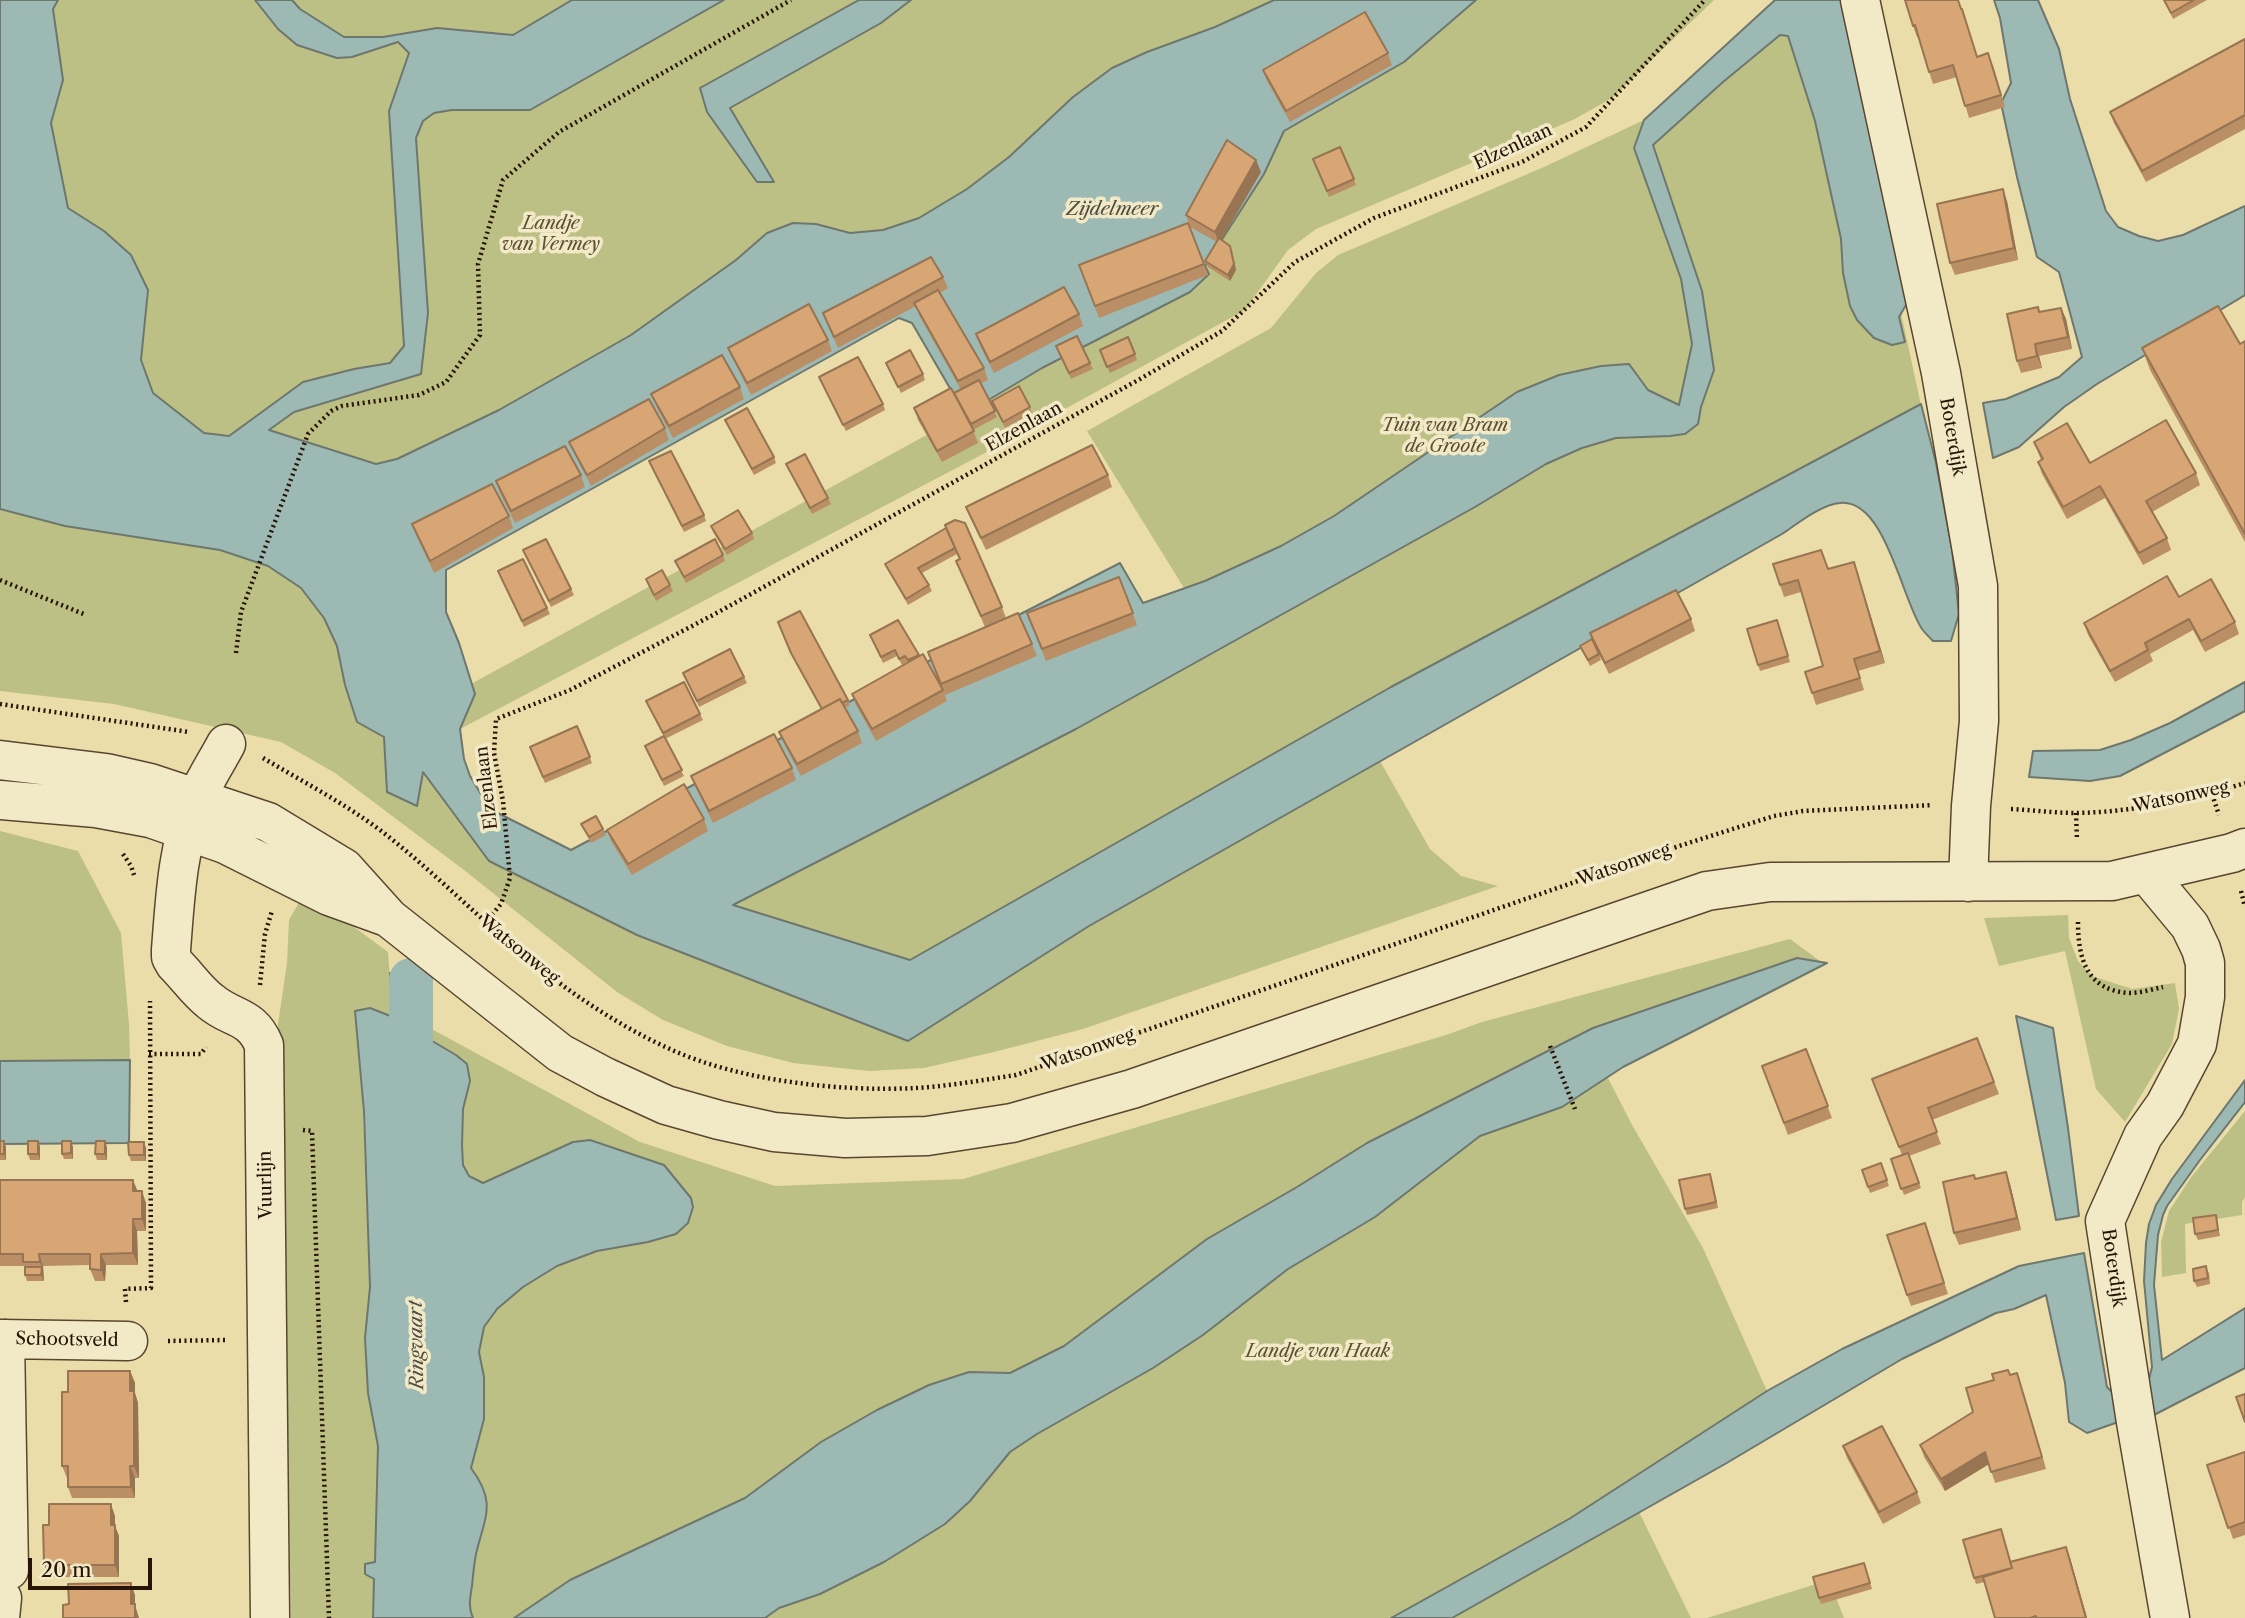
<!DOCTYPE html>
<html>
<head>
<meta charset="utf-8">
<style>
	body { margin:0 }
	#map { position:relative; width:2245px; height:1618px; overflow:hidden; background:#ebdda9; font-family:"Libre Caslon Text",serif }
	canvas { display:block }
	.scale { position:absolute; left:28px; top:1558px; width:124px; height:32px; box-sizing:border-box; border:4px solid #281406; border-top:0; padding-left:9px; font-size:21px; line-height:24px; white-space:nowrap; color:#281406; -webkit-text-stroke:5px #f2e9c7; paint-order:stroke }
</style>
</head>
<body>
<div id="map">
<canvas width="2245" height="1618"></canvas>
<div class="scale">20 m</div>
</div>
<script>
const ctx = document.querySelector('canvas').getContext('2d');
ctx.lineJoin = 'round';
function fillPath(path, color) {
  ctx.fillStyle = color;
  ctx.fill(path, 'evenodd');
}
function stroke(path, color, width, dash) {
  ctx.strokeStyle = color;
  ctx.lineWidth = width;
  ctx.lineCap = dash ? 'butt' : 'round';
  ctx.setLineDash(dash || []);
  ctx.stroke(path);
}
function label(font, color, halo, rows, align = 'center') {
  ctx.font = font + ' "Libre Caslon Text",serif';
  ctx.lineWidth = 7;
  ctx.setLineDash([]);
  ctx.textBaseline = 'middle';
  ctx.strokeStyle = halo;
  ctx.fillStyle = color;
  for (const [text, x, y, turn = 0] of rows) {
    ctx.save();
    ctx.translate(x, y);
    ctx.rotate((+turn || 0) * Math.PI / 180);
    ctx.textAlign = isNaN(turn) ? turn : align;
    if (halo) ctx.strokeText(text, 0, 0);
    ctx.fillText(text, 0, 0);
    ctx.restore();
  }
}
const green = new Path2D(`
	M58,0H255L278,29L337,58L352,57L398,42L409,53L389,111L404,346L390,363L354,369L303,382L229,437L204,433L153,393L141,360L148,290L131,255L104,231L68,208L51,123L63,80L53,9Z
	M292,0H572L513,35L437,28L383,37H344L300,9Z
	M724,0H1274L1215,27L1147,52L1112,68L1073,97L1009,157L967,189L919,218L883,230L850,233L816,224L767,233L736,260L631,335L499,410L397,459L376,464L269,430L294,412L401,381L428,313L416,138L423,121L434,113L452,110H530Z
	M1476,0H1714L1612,98L1575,119L1316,229L1288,250L1245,310L985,453L460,729L474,695L471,684L965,414L1205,266L1264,174L1284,131L1350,94L1434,37Z
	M1783,0H1833L1921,405L909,960L731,905L1221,648L1087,431L1271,328L1316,273L1338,255L1544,167L1644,120Z
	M0,509L65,526L220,550L268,565L301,588L324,618L337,646L345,685L357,721L384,737L422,771L489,861L535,885L908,1041L1089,926L1380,761L1430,849L1461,876L1498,886L1083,1029L994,1052L924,1068L869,1071L793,1063L727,1046L663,1020L617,992L464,870L335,773L281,742L114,704L0,691Z
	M0,831L78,851L121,933L129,1024L130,1060L0,1061Z
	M302,897L346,921L388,952L393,1018L370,1008L361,1064L370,1287L365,1338L368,1393L378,1446L373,1618H291L278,1024L287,963L289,920Z
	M2068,915L2069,938L2078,961L2092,976L2132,989L2175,983L2179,1009L2172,1044L2125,1122L2096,1089L2065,951L1999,966L1984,918Z
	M1790,939L1824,964L1797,958L1585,1033L1631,1123L1703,1248L1767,1391L1570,1519L1394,1618H473L469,1609L476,1557L426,1026L640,1142L775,1186L963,1179L1446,1035L1482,1022Z
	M2245,1111V1197L2242,1202V1215L2185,1224L2186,1273L2162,1277L2161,1242L2169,1211L2192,1176Z
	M1639,1512L1691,1618H1452Z
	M1829,1580L1844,1618H1707Z`);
const water = new Path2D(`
	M0,0H58L53,9L63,80L51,123L68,208L104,231L131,255L148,290L141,360L153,393L204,433L229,436L303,382L354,369L390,363L404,346L389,111L409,53L398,42L352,57L337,58L297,45L278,29L255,0H292L300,9L344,37H383L437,28L513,35L572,0H724L530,110H452L434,113L423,121L416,138L428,313L421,374L294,412L269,430L376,464L397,459L499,410L631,335L736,260L767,233L793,223L816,224L850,233L883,230L919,218L967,189L1009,157L1073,97L1112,68L1147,52L1215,27L1274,0H1476L1404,62L1284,131L1264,174L1205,266L1209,274L1190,292L1042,368L965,414L912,323L899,318L446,570V612L459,643L475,694L460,729L464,759L470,776L490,809L571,850L845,704L1120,563L1143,603L1205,581L1281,546L1334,516L1517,392L1559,375L1601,366L1629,364L1648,390L1679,405L1692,344L1681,279L1634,148L1644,120L1775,0H1844L1909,300L1899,317L1905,342L1892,345L1874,338L1857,320L1850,306L1843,273L1841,239L1815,121L1788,36L1780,35L1723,82L1653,145L1702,291L1714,370L1701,407L1698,424L1685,434L1670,436L1616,438L1582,448L1546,464L1475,507L1076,729L733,905L910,960L1391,687L1921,404L1936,463L1952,549L1959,614L1951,641H1933C1929,637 1925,633 1922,629C1902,600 1885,498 1840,503C1822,504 1797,524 1782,534L1089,926L908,1041L637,935L489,861L423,772L417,806L387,792L384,737L357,722L345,685L337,646L324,618L301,588L268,566L220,550L65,526L0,509Z
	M859,0H911L881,23L730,108L774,182H757L707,112L700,88Z
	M1994,0H2038L2059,49L2070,99L2106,211L2118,227L2139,236L2158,241L2183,235L2245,206V295L2097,384L2064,407L2019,447L1993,458L1983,403L2006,399L2059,377L2082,357L2059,272L2037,257L2017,177L2001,103L2011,83L2000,18Z
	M2245,682V711L2120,776L2090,781L2029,777L2033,751L2100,750L2131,740L2170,723Z
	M1797,958L1827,963L1623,1067L1562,1107L1480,1136L1375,1217L1288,1269L1203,1335L1153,1368L1037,1434L1010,1452L970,1501L945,1524L884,1562L820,1594L779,1608L765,1618H514L570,1580L745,1498L821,1442L877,1410L929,1385L969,1372L1010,1373L1064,1346L1207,1239L1297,1187L1367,1143L1593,1028Z
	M390,973L415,989V1031L456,1055L467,1064L470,1081L463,1109L462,1145L463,1165L469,1176L483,1183L573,1142L590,1140L664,1165L691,1198L693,1207L688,1223L676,1234L648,1242L597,1251L557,1266L523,1287L497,1309L484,1327L479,1352L484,1377V1419L471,1468C497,1503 485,1516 476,1554C474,1564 473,1576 472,1586C470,1598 468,1607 473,1618H373L374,1579L365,1574V1564L375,1562L378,1446L368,1393L365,1338L370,1287L364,1112L355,1011L370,1008L393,1017Z
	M2016,1016L2053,1028L2068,1128L2079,1216L2056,1220Z
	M130,1060L129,1143L0,1144V1061Z
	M2245,1080V1102L2200,1160L2167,1206L2163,1215L2158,1235L2154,1285L2162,1360L2245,1308V1368L2152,1416L2146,1391L2152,1367L2144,1281L2146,1243L2149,1224L2156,1205L2172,1179Z
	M2084,1253L2107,1387L2118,1398L2121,1421L2087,1433L2069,1422L2065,1383L2046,1295L2014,1309L1996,1313L1902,1359L1725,1464L1452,1618H1391L1569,1519L1767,1391L1842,1349L2019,1266Z`);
const canal = new Path2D(`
	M411,1046V980`);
const path = new Path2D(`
	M0,580L86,615
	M236,653L241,612L308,434L331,411L342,406L419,395L446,382L480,335L478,264L503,180L559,132L791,0
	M0,704L189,732
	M263,758C305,783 350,806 389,837C447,883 498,938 558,982C593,1008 632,1032 672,1050C741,1081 841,1092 916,1088C950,1086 983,1080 1016,1075L1679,846L1774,816L1803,811L1933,805
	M2212,794L2219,815
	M2011,809C2033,810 2054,813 2076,813C2133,812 2191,800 2245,783
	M2076,813L2077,840
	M123,854L131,866L135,878
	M2241,891L2245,907
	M2078,922C2078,959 2087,991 2130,993C2141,993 2153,989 2163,987
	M485,923L501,904L510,878L503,801L494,753L496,719L570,690L713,615L1140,379L1222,331L1295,262L1374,218L1522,162L1586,127L1705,0
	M260,985L265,934L272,911
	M1550,1046L1575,1109
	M149,1054H201L206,1047
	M303,1130L312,1131L329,1618
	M126,1302L125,1289L151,1288L150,1001
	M168,1341L226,1340`);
const minor = new Path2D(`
	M1860,0L1941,373L1978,586L1979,721L1971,806L1968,882
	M226,744C216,763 203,782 196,801C177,849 175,900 171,950V957L175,964C187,976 197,991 210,1001C232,1020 251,1014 264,1045L270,1618
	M0,760L106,773L150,783L268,822L344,868L389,918L560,1053L605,1077L666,1105L719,1120L774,1132L845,1138L927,1136L1012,1123L1132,1089L1707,891L1770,882L2112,881L2232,853L2245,848
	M0,800L96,808L150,818L225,844L329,896L384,916
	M2146,873L2190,926L2201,949L2205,963V997L2197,1044L2165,1105L2143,1136L2105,1221L2136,1422L2170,1618
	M0,1339L128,1341
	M5,1339L9,1570
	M0,1618L2,1598`);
const wall = new Path2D(`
	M2164,0H2207L2173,19Z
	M1962,9L1977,57L1993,65L2005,107L1969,118L1957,77L1933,84L1918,37H1917L1913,26Z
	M2245,39V129L2146,182L2114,123L2110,112Z
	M1388,53L1392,65L1290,122L1267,81L1263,70Z
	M1340,147L1356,185L1329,197L1313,159Z
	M1261,172L1221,240L1232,251L1236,270L1230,281L1208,267L1205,261L1217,242L1190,227L1186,215Z
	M2007,201L2018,260L1955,275L1950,263Z
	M1188,223L1208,275L1099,318L1079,265Z
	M943,277L948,288L940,293L984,368L988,380L980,384L997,417L973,430L978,443L942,462L918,420L914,408L954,393L961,390L919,315L916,306L838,348L823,313Z
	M2038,307L2040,312L2061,308L2066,319L2072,349L2039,356L2042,368L2021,373L2017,361Z
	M1079,314L1083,326L994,373L980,346L976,334Z
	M828,340L832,351L751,395L733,359L728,348Z
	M2245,341V542L2150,370L2142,348L2240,344Z
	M1056,346L1090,363L1093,369L1071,379Z
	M1100,350L1135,354L1137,360L1110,373Z
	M886,363L923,374L925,380L901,393Z
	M819,377L883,404L885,410L846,431Z
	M740,387L744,399L673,438L656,406L651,394Z
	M992,401L1030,407L1032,413L1005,428Z
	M725,420L774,457L776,463L754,475Z
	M665,428L669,440L591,486L574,453L569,442Z
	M2034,442L2090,463L2196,473L2200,485L2152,512L2167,538L2171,550L2143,565L2105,498L2067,519L2042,474L2038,462L2041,460Z
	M649,461L704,515L706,521L684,532Z
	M786,464L828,498L831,504L812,514Z
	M581,475L585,487L515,523L500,493L496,481Z
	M1108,475L1112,487L986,550L971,519L966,507Z
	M509,516L513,528L434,573L416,535L412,524Z
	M711,526L752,533L754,539L727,555L713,532Z
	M946,528L1002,607L1006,618L1032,644L1037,656L945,695L928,652L985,627L961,572L956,561L959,559L956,552L957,554L922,573L929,585L932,591L908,605L888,570L885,564Z
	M523,550L571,589L574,595L551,607Z
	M723,555L725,561L686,583L675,561Z
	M1773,564L1828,569L1858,574L1885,663L1858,671L1864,690L1816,705L1812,693L1823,666L1801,592L1784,597Z
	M498,571L547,608L550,614L524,627Z
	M1119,577L1137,625L1046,661L1027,613Z
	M646,579L670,585L673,591L656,601Z
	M2179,597L2235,622L2239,634L2205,652L2193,630L2150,654L2153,661L2115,682L2088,635L2084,623Z
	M1691,619L1695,631L1609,674L1600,656L1601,660L1590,666L1580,646L1592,639L1590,633Z
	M898,620L920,656L943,690L947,701L876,741L856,705L852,694L908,663L907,662L902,665L897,656L883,663L870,635Z
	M1777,620L1790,662L1760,671L1747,629Z
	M778,622L848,700L850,705L845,708L858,731L862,743L801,776L784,744L779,732L821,709L793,658Z
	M683,673L744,677L747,683L699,707Z
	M646,701L700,714L703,720L665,739L684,776L664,786L645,746L664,737Z
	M577,726L592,763L545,783L532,753Z
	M792,768L796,780L713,823L696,788L691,776Z
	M704,819L708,831L632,875L611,841L607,830Z
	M581,824L603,829L606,835L591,843Z
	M1977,1038L1999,1094L1932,1120L1941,1144L1909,1156L1921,1188L1904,1195L1891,1159L1902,1155L1872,1079Z
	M1806,1049L1832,1118L1788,1135L1762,1066Z
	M0,1141L6,1147V1160H0Z
	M38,1141L40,1147V1160H30L28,1154Z
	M73,1147V1159H64L62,1154Z
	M107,1147V1160H97L95,1154Z
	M146,1148V1161H131L129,1155Z
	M1881,1163L1889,1186L1870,1193L1862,1170Z
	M0,1180L137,1191L146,1203V1231H137L138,1265H106L105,1281H95L90,1269V1265L43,1266L44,1281H27L25,1275L24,1266H0Z
	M1712,1180L1718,1208L1687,1215L1685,1209Z
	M2010,1184L2021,1230L1959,1245L1954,1233Z
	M2216,1215L2220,1236L2198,1240L2195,1234Z
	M1929,1235L1948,1294L1911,1306L1907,1295Z
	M2209,1272L2210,1284L2197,1287L2194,1281Z
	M130,1371L135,1383V1393L138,1403L139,1478H135V1498H72L68,1487V1478H67L62,1466L68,1392Z
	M2017,1373L2046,1469L1995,1483L1989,1464L1945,1491L1924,1457L1920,1445L1973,1412L2010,1375Z
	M1843,1446L1917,1492L1921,1503L1883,1524L1847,1458Z
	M2245,1452V1535L2233,1539L2207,1465Z
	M115,1516V1526L119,1536V1577H48L44,1565L49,1525Z
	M2070,1558L2087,1618H1995L1985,1582L1976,1584L1974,1578L2011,1562Z
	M1866,1569L1872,1589L1821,1604L1819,1598Z`);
const shadedWall = new Path2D(`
	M1256,160L1261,172L1219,244L1215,232Z
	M2003,189L2007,201L2018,260L2014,248Z
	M1230,246L1236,270L1230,281L1228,275Z
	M2061,308L2066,319L2072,349L2068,337Z
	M2035,344L2039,356L2042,368L2037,356Z
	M1854,562L1858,574L1885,663L1880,651Z
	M4,1141L6,1147V1160L4,1154Z
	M38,1141L40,1147V1160L38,1154Z
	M71,1141L73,1147V1159L71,1153Z
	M105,1141L107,1147V1160L105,1154Z
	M144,1142L146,1148V1161L144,1155Z
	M2006,1172L2010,1184L2021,1230L2017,1218Z
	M133,1180L138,1192L133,1191Z
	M142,1191L146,1203V1231L142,1219Z
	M133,1219L137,1231L138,1265L133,1253Z
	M39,1254L43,1266L44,1281L41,1275L42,1267L40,1262Z
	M101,1254L106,1265L105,1281L101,1270Z
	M130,1371L135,1383V1393L138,1403L139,1478L134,1466Z
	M2017,1373L2021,1385L2046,1469L2042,1457Z
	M1985,1452L1989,1464L1945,1491L1941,1479Z
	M130,1466L135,1478V1498L131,1487Z
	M111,1504L115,1516V1526L119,1536V1577L115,1565L111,1525Z
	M2066,1547L2070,1558L2087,1618H2086Z
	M131,1583L135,1595V1605L139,1618H135L131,1604Z`);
const building = new Path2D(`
	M1905,0H1958L1961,9H1962L1977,57L1988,53L2001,95L1965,106L1953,65L1929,72L1915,25L1913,26Z
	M2164,0H2194L2171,13Z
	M1365,12L1388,53L1286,111L1263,70Z
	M2245,39V115L2142,171L2110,112Z
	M1227,140L1256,160L1215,232L1186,215Z
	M1340,147L1354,179L1327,191L1313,159Z
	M2003,189L2014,248L1950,263L1937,204Z
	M1188,223L1204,264L1095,306L1079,265Z
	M1219,238L1230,246L1234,264L1228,275L1205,261Z
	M931,257L943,277L834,337L823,313Z
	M1064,287L1079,314L990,362L976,334Z
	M938,290L984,368L958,381L914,303Z
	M809,304L828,340L747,383L728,348Z
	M2218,306L2240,344L2245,341V534L2142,348Z
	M2038,307L2039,312L2061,308L2068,337L2035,344L2037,356L2017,361L2007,314Z
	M1077,336L1090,363L1069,373L1056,346Z
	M1128,337L1135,354L1107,367L1100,350Z
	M910,350L923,374L898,387L886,363Z
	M722,355L740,387L669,426L651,394Z
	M858,357L883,404L843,425L819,377Z
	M979,380L995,411L971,424L954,393Z
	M1019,386L1030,407L1003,422L992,401Z
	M951,388L974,431L937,451L914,408Z
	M649,399L665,428L587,475L569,442Z
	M747,408L774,457L752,469L725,420Z
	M2166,420L2196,473L2146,501L2167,538L2139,553L2100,486L2063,507L2038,462L2043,459L2034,442L2067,423L2090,463Z
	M1092,445L1108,475L981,538L966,507Z
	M565,446L581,475L511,511L496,481Z
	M671,451L704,515L682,526L649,461Z
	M805,454L828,498L810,508L786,464Z
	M492,484L509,516L430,561L412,524Z
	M738,510L752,533L725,549L711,526Z
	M955,520L965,523L1002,607L981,616L956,561L960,559L945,525Z
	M946,528L955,548L918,568L929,585L906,599L885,564Z
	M546,539L571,589L549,601L523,550Z
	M715,539L723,555L684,577L675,561Z
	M1821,550L1828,569L1854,562L1880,651L1854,659L1860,678L1812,693L1805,672L1823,666L1798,580L1780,585L1773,564Z
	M523,559L547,608L522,621L498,571Z
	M662,570L670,585L654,595L646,579Z
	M2167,576L2179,597L2211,579L2235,622L2201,641L2189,619L2145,643L2148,650L2110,671L2084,623Z
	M1119,577L1133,613L1042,649L1027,613Z
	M1676,590L1691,619L1605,663L1590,633Z
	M800,611L848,700L842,703L840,699L822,709L791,653L778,622Z
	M1018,613L1032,644L941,684L928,652Z
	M898,620L919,655L908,660L905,656L899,659L895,650L881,657L870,635Z
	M1777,620L1788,656L1758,665L1747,629Z
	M1592,639L1599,654L1588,660L1580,646Z
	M730,649L744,677L697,701L683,673Z
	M923,654L943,690L872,729L852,694Z
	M684,682L700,714L663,733L646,701Z
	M840,699L858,731L797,764L779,732Z
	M577,726L590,757L543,777L530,747Z
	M774,734L792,768L709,811L691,776Z
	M664,736L682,770L662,780L645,746Z
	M684,784L704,819L628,864L607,830Z
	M596,816L603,829L589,837L581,824Z
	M1977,1038L1994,1082L1928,1108L1937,1132L1899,1147L1872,1079Z
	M1806,1049L1828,1106L1784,1123L1762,1066Z
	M0,1141H4V1154H0Z
	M28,1141H38V1154H28Z
	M62,1141H71V1153L62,1154Z
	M96,1141H105V1154H95Z
	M128,1142H144V1155H129Z
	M1908,1153L1919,1183L1901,1189L1891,1159Z
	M1881,1163L1887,1180L1868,1187L1862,1170Z
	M2006,1172L2017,1218L1954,1233L1943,1182L1974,1175L1975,1179Z
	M1710,1174L1716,1202L1685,1209L1679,1180Z
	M0,1180H133V1191H142V1219H133V1253L101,1254V1270L90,1269V1254H39L40,1262H23V1254H0Z
	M2216,1215L2218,1230L2195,1234L2193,1218Z
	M1925,1223L1944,1283L1907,1295L1887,1235Z
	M2206,1266L2208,1278L2194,1281L2193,1269Z
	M25,1267H42L41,1275H25Z
	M2008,1370L2010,1375L2017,1373L2042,1457L1991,1472L1985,1452L1941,1479L1920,1445L1973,1412L1966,1388L1994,1380L1992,1374Z
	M68,1371H130V1391H134V1466H130L131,1487H68V1466H62V1392H68Z
	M2245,1394V1422L2236,1397Z
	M1882,1426L1917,1492L1879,1512L1843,1446Z
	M2245,1452V1522L2228,1528L2207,1465Z
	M49,1504H111V1525H115V1565H44L43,1525H49Z
	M2001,1529L2012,1568L1974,1578L1963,1540Z
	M2066,1547L2086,1618H2036V1616L2030,1618H1995L1983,1577L2012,1568L2010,1562Z
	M1864,1563L1870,1583L1819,1598L1813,1577Z
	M131,1583V1604H135V1618H63V1605L69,1604L68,1584Z`);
const streetNames = [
	["Elzenlaan",1513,147,-25],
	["Elzenlaan",1024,427,-29],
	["Boterdijk",1952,437,80],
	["Elzenlaan",487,788,-97],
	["Watsonweg",2181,797,-12],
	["Watsonweg",1624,865,-19],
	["Watsonweg",519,950,39],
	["Watsonweg",1088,1050,-19],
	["Vuurlijn",266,1185,-91],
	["Boterdijk",2113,1268,82],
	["Schootsveld",67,1340,1]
];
const parkNames = [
	["Landje",551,224],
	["van Vermey",551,245],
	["Tuin van Bram",1445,426],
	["de Groote",1445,447],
	["Landje van Haak",1318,1352]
];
const waterNames = [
	["Zijdelmeer",1112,210],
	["Ringvaart",417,1345,-91]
];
fillPath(green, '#bcc085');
fillPath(water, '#9db9b3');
stroke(water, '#6e776e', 2);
stroke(canal, '#9db9b3', 44);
stroke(minor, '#59462f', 41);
stroke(path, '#281406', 4.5, [2, 3.5]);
stroke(minor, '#f2e9c7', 38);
fillPath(wall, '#ba8f65');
fillPath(shadedWall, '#977452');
fillPath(building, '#d8a675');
stroke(building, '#977452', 2);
label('18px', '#281406', '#f2e9c7', streetNames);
label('italic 18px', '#5c5032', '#f2e9c7', parkNames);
label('italic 19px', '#514e43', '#f2e9c7', waterNames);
</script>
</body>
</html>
